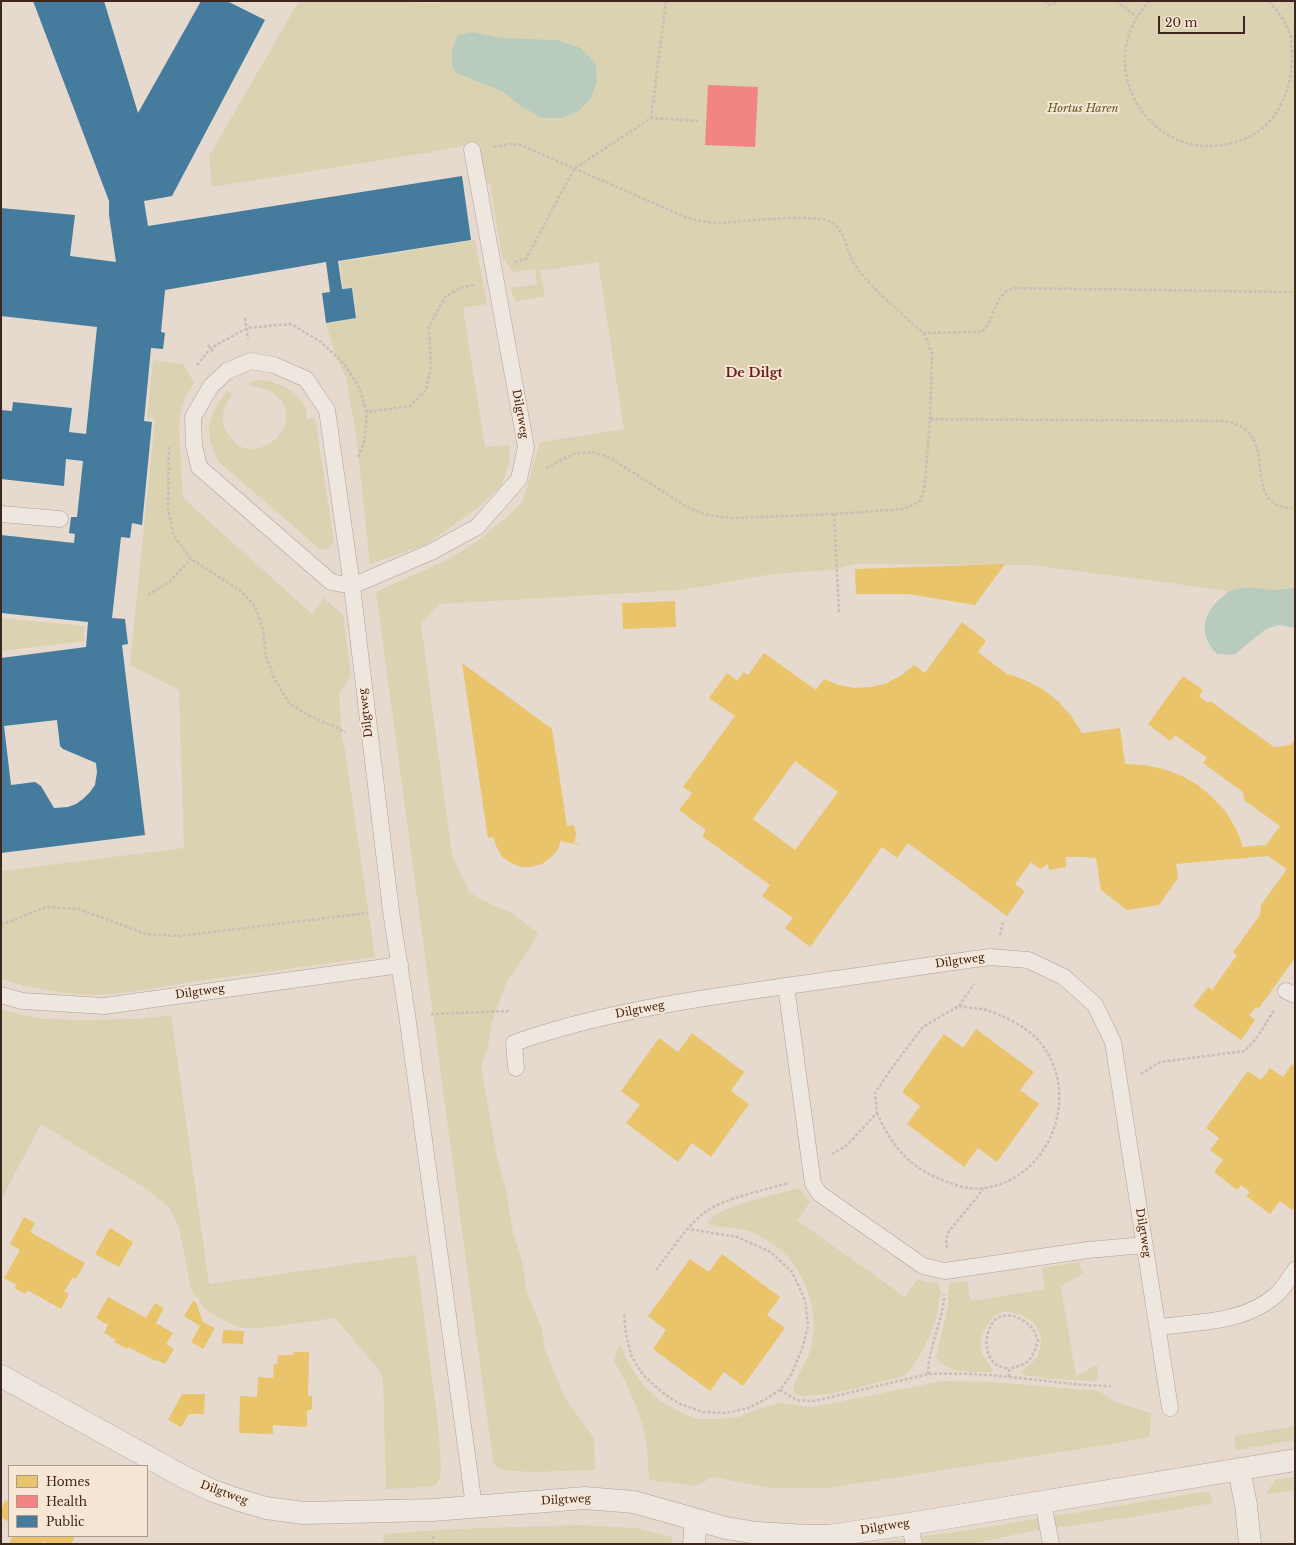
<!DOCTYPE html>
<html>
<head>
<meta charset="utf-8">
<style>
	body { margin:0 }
	#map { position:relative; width:1296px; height:1545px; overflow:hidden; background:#e6dace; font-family:"Libre Baskerville",serif }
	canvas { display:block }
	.frame { position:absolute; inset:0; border:2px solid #3c261e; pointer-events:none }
	.legend { position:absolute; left:8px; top:1465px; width:140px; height:72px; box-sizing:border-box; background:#f8e6d4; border:1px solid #ad998b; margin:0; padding:5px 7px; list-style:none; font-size:12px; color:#3c261e }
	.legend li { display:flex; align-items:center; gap:8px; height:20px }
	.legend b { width:20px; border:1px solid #ad998b }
	.scale { position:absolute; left:1158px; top:16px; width:87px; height:18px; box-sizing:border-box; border:2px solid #3c261e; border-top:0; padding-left:5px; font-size:12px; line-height:14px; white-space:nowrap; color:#3c261e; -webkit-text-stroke:3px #f8e6d4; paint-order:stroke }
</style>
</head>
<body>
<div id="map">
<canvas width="1296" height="1545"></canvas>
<div class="frame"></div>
<ul class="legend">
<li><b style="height:11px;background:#e9c46a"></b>Homes</li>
<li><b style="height:11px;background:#f28482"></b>Health</li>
<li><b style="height:11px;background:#457b9d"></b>Public</li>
</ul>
<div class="scale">20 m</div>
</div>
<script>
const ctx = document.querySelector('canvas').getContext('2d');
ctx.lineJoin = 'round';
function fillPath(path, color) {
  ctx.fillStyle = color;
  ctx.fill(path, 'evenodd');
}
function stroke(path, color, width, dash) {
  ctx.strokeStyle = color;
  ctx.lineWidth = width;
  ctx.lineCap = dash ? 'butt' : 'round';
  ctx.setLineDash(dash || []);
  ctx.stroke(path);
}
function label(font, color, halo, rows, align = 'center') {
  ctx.font = font + ' "Libre Baskerville",serif';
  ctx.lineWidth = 4;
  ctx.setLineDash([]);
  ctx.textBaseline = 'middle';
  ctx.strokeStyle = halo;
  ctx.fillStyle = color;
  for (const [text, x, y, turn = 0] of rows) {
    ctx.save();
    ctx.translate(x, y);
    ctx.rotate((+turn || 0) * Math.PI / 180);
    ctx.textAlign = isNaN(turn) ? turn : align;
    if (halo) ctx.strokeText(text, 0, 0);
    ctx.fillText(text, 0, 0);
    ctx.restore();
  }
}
const green = new Path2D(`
	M299,1H368L438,3L443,1H1295V588L1273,590L1249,587L1230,591L1032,565L854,564L832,570L773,574L682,590L439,604L421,624L452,855L469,892L484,901L510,912L538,933L528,951L506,983L492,1022L488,1048L481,1066L496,1152L506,1190L513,1232L522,1262L527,1292L542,1330L545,1350L566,1400L594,1438L595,1470L532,1472L502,1470L495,1465L493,1461L376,592L447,560L479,540L509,515L523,501L540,442L624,429L598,262L540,271L545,296L515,302L511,288L537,284L535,269L513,272L502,257L490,185L480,172L478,143L438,151L212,187L209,156ZM474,32L502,38L558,40L581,48L596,64L597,81L519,105L502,91L458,74Z
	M475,240L487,304L463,308L485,447L509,445L510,459L502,485L479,507L425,545L370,564L356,434L346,378L335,354L326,324L357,318L353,287L343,288L340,262Z
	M153,360L183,364L194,383L185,398L180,414L179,429L183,498L312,614L324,598L343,615L351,676L339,694L342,737L345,750L375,957C318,965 261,972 204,980C166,985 128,995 90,995C59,994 30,988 1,979V871L184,848L179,690L130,665L155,419L147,418Z
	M256,380C273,379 300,391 306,409C307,412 306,416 307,419L315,417L334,542L329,548L321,550L218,461C204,429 206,419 227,391L232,394C224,408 218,419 228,434C233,440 239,448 247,449C250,450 256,448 259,448C285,442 298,409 273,393C266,388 258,388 250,385L249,382Z
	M1,618L84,626V641L1,651Z
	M1,1010L41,1019L82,1020L136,1019L171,1015L209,1284L416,1255L438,1424L441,1468L440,1478L436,1485L428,1487L386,1489L383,1380L379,1370L335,1318L262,1328H243L228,1323L205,1309L191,1289L179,1228L169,1207L145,1188L41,1124L1,1200Z
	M798,1188C803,1191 805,1197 810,1202L797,1220L905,1297L918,1279L926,1282L938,1283L941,1293L935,1323L923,1350L910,1371L903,1376C873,1383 826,1399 796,1395L793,1391C795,1377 803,1369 808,1357C821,1323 811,1282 786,1255C778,1246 765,1239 754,1233C742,1226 714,1229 707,1223C716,1206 778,1195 798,1188Z
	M1079,1262L1083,1273L1061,1287L1076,1376L1097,1365L1098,1375L1097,1379L1094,1381L1052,1379L1023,1375L1021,1373C1027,1366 1034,1363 1038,1355C1046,1336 1037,1320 1018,1314C1014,1313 1008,1311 1003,1312C990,1314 979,1336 981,1349C983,1357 988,1363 993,1370L991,1372C972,1372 948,1374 936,1357L948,1307L949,1285L951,1283L967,1281L971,1301L1045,1289L1042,1268Z
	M621,1345L626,1359L643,1385L659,1400L684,1414L698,1419H715L739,1417L758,1409L781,1403L812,1407L942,1381L992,1382L1099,1391L1115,1402L1151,1413L1150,1437L1112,1444L828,1488H769L713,1477L696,1486L649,1480C648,1468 648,1455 646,1442C641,1413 629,1387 614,1361L617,1349Z
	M1295,1426V1440L1236,1450L1234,1436Z
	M1295,1477V1490L1266,1494L1275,1480Z
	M1209,1491L1213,1503L1138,1516L1032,1531L972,1544H867L969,1530Z
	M579,1525L635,1528L672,1537V1544H384L383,1534L456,1529Z`);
const water = new Path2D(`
	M474,32L502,38L558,40L581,48L596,64L597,81L591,98L579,111L563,118H542L519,105L502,91L458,74L452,66V50L458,35Z
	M1249,587L1273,590L1295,588V628L1279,625L1266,629L1234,655L1217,654C1199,636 1201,615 1221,598C1224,596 1227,592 1230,591C1236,589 1243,588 1249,587Z`);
const homes = new Path2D(`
	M1005,564L975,605L908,594H856L855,569Z
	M675,601L676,627L623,629L622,603Z
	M962,622L986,641L978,652L1008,675L1009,674L1027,681L1044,690L1059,702L1072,717L1082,733L1120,728L1125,764L1144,765L1163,769L1182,776L1198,785L1213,798L1226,812L1236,829L1243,847L1266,845L1280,826L1244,800L1243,792L1203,763L1207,758L1175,735L1170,741L1148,724L1183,676L1203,690L1199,696L1208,703L1210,701L1274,747L1291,745L1295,739V958L1259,1008L1256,1007L1249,1015L1255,1020L1241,1040L1193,1006L1208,987L1212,990L1237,955L1233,952L1260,915L1261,905L1287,869L1268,856L1176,864L1178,878L1159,905L1127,910L1101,890L1096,858L1082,857H1066V867L1049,870L1048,864L1040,869L1031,862L1015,884L1025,891L1007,916L908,843L897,858L882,847L810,947L785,928L793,918L762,896L770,885L702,836L706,830L679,810L692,793L683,787L735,716L709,698L727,673L737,681L744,672L748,675L764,653L816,690L824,679L839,685L855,688L871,687L887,683L902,675L914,665L925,673ZM795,761L838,792L795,850L753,819Z
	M462,663L552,729L567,826L574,825L576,834L574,843L579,844V845L561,841L557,851L550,858L542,864L531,867H521L511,863L502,857L497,848L493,837L488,838Z
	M976,1029L1034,1072L1020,1090L1039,1104L997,1162L978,1148L964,1167L907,1124L920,1106L902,1092L944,1034L963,1048Z
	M692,1033L744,1072L731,1091L749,1104L711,1157L692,1143L678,1162L626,1123L640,1105L621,1091L659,1038L678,1052Z
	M1292,1064L1295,1066V1207L1292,1210L1280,1201L1270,1214L1246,1196L1250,1192L1241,1185L1237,1190L1214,1172L1223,1160L1210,1150L1219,1138L1206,1128L1248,1071L1261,1080L1270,1068L1283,1077Z
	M24,1217L35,1223L30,1232L85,1263L76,1279L73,1277L64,1292L69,1294L61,1309L27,1290L25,1294L14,1288L17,1285L4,1278L20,1250L10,1244Z
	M110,1228L133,1242L119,1267L95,1254Z
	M722,1254L780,1297L767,1315L785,1328L743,1386L724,1372L710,1391L653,1349L666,1330L648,1316L690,1259L709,1272Z
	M108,1297L146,1318L155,1303L164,1308L156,1323L173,1333L166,1344L174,1349L165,1364L157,1360L156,1361L128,1347L127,1349L114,1342L116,1340L104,1333L108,1325L96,1318Z
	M193,1301L196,1302L203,1322L215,1328L203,1349L191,1342L200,1326L184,1316Z
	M223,1330L244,1331L243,1344L222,1343Z
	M293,1352H309L308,1396H312V1409L307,1411V1427L273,1425V1434L239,1433L240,1396L257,1397L258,1377L273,1378L274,1364H277L278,1355H293Z
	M182,1394H205L204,1414H189L181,1427L168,1420Z
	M6,1500L9,1501V1522L1,1517V1509Z
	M13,1536H75L71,1544H49L44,1541L43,1544H9Z`);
const health = new Path2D(`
	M708,85L758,87L755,147L705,145Z`);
const public = new Path2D(`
	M33,1H104L138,113L201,1H227L265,20L172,196L144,201L148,226L462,176L471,240L338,261L342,289L352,288L356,318L326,323L322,293L330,292L326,262L165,290L161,332L165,333L163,349L151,348L144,421L152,422L142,525L132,523L130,538L121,537L112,618L125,619L128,644L122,645L145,835L1,853V658L86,647L88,622L1,613V535L74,543L75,534L69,533L71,517H77L83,461L66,459L64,486L1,479V410L12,411L13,402L72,408L69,432L86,434L97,327L1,316V208L75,215L70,256L116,262L109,215V201ZM57,720L60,746L63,749L96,763L97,772L95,785L90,792L83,799L76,804L68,807L54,808L41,786L35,782L11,785L4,726Z`);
const path = new Path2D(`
	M1045,1L1049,5L1059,1
	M1116,1L1137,17
	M1150,1C1130,20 1120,52 1127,79C1138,124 1181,155 1228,144C1237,142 1248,138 1256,133C1288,111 1296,71 1290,34C1286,21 1277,11 1269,1
	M651,118L666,1
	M494,147L511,144L521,145L683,216C695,220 706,223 718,223C741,222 817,212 833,223C844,231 847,249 852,260C863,281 897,309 915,326L924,333L982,332C996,318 994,293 1014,288L1295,292
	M515,262L526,259L574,169L651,118L700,121
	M245,318L248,339
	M924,333L932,354L930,419
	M208,345L214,352
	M197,365L211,348L247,328L291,324L321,342L345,365L359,387L367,412L410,406L426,390L431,368L429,327L445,297L460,288L474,285
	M169,447L168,509L174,536L191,559L241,591L255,606L263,630L266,656L274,678L289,703L308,715L346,732
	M358,457L364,443L367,412
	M546,468L573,454L593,452L610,458L689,508L704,514L722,517L735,518L834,514L903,509L919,502L923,494L925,484L930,419L1224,421C1287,430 1234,509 1295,508
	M834,514L839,612
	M148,595L168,583L191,559
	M1,925L46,907L79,909L146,934L179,936L368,913
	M1000,935L1003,922
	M431,1014L510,1011
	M1141,1074L1160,1062L1245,1051L1258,1036L1274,1010
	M877,1113C892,1147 910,1168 945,1181C957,1186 971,1190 984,1188C1054,1179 1085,1085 1034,1036C1024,1026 1000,1014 986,1010C978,1008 968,1008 959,1006
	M832,1154L846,1146L877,1113L875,1093L894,1065L923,1027L959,1006L974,984
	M947,1248L946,1240L949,1231L975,1200L983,1189
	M656,1270C671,1251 686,1227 705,1212C722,1199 767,1189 789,1183
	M624,1315L626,1334L631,1355L643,1375L663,1393L680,1404L703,1412L726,1413L748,1408L766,1399L780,1390L791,1375L802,1349L808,1326L805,1300L792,1272L771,1252L737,1237L689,1229
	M928,1374C928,1347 943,1322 944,1295
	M1009,1377V1369C1006,1368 1001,1367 997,1365C983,1356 984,1331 995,1320C1006,1310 1023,1318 1031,1327C1035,1331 1036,1336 1038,1341C1031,1361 1030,1363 1009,1369
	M780,1390L797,1400L814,1401L928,1374C955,1373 983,1374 1010,1377C1044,1380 1077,1386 1111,1386
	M433,1544V1536`);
const service = new Path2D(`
	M472,150L526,447L519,479L477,527L431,552L352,586L331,582L199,467L194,445L193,417L211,386L227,371L251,361L274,365L306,379L327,410L352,586L391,911L407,1015L474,1506
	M1,514L60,519
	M786,986L813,1184L820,1194L923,1266L945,1271L1088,1250L1145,1245
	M1286,991L1295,995
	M1,995L22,1001L104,1006L400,965
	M516,1068L514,1043C601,1012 695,999 786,986C854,977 922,966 990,957L1028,960L1064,977L1095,1005L1113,1042L1170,1408
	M1158,1327C1197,1322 1246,1323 1277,1294C1284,1288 1289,1278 1295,1270
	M1043,1502L1051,1544
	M909,1524L914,1544`);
const minor = new Path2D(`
	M1,1376L184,1477L211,1490L239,1500L266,1508L304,1513L433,1510L585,1498L634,1502L726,1528L757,1533L809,1536H829L909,1524L1295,1460
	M1239,1469L1246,1505L1250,1544
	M694,1544L696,1520`);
const parkNames = [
	["Hortus Haren",1083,109]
];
const streetNames = [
	["Dilgtweg",520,414,80],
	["Dilgtweg",366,713,-97],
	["Dilgtweg",960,961,-8],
	["Dilgtweg",200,992,-8],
	["Dilgtweg",640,1010,-11],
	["Dilgtweg",1143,1233,81],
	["Dilgtweg",224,1493,20],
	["Dilgtweg",566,1500,-3],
	["Dilgtweg",885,1527,-9]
];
const quarterNames = [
	["De Dilgt",754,373]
];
fillPath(green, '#dad2b0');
fillPath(water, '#b9cbbc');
fillPath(homes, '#e9c46a');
fillPath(health, '#f28482');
fillPath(public, '#457b9d');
stroke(service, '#aca097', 17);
stroke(minor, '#aca097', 23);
stroke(path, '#c7beb7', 2.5, [3, 2]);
stroke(service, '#eee7e0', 16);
stroke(minor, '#eee7e0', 22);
label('italic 11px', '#575923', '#f8e6d4', parkNames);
label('11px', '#3c261e', '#f8e6d4', streetNames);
label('bold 13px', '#6b1b1b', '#f8e6d4', quarterNames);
</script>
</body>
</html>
